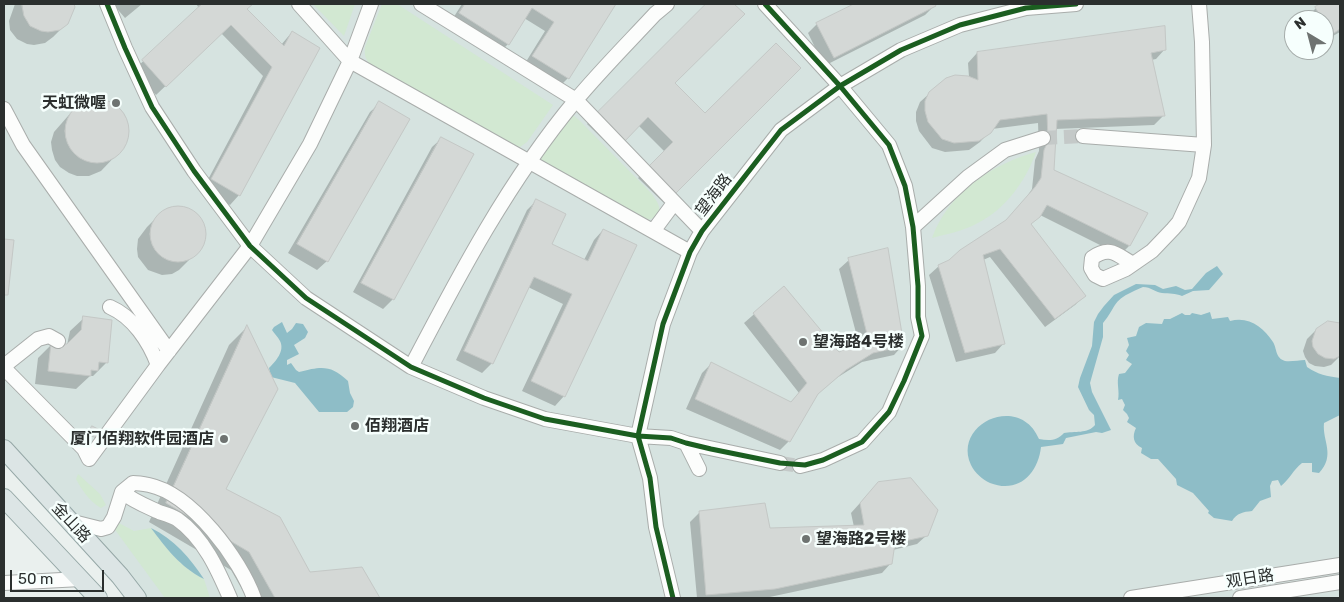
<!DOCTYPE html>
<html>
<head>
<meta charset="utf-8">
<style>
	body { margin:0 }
	#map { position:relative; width:1344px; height:602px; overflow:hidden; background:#eaf0ee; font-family:Rubik,sans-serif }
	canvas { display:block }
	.frame { position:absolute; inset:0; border:5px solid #2b2f2e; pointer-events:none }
	.north { position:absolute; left:1284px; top:10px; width:50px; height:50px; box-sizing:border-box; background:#f6fffd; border:1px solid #a5acaa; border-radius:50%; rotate:323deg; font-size:14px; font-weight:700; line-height:20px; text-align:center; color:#2b2f2e }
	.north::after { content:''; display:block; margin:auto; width:18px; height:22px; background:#6e7371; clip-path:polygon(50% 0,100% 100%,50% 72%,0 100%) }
	.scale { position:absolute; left:10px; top:570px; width:94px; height:22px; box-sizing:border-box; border:2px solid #2b2f2e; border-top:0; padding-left:6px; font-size:15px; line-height:18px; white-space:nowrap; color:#2b2f2e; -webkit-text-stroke:4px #f6fffd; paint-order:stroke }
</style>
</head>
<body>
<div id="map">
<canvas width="1344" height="602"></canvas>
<div class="frame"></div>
<div class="north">N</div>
<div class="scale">50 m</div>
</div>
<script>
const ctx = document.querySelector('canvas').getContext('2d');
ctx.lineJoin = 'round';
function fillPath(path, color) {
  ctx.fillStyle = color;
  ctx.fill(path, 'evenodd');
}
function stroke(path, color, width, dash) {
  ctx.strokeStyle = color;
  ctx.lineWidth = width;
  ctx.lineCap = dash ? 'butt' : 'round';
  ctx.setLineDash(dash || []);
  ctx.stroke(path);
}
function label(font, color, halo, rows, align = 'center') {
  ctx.font = font + ' Rubik,"Noto Sans SC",sans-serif';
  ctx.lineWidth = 5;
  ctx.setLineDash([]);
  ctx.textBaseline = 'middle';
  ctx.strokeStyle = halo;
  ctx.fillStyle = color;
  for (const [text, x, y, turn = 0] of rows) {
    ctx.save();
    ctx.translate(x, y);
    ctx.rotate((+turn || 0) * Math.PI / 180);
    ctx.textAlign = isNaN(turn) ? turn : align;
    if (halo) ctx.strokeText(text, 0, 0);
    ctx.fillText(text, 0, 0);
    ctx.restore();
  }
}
const built = new Path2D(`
	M4,4H1340V598H148L105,549L4,440ZM1294,20H1324V50H1294Z`);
const green = new Path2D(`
	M313,4H355L344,36Z
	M382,4H397L553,105L527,142L520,147L514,146L374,67C366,61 364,57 365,47Z
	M568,116H574L579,120L652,194C657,202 662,207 658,216L648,220L539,162V156Z
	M1036,152C1026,181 1005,210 976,224C963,231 947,234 932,238C948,193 992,164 1036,152Z
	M78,474L100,494L106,505L101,508C91,503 81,489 76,479Z
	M115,521L134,531L151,528C166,548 181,568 204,579L210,598H165L113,527Z`);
const water = new Path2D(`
	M1217,266L1223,274L1209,290L1193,291L1182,296C1175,293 1170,294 1162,293C1155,292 1151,287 1143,287C1140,288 1136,290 1132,292C1112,301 1116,308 1103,323V337L1090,383L1092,392L1111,430L1102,433L1096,432L1066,438L1063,444L1041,447C1038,474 1018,494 990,483C982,479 975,473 971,465C952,423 1020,393 1039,439C1049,441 1057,441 1064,433C1074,431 1088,434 1095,425L1094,415L1089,410L1078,387L1080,378L1092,346L1094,322L1098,314L1104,306L1114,295L1136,284L1155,285L1163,289L1176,286L1185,290L1192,289L1206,273Z
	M1210,312L1212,319L1228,317L1230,321C1249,316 1263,327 1273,342C1277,348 1275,358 1285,361C1291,362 1299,360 1305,360L1307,367C1319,375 1326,376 1340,378V415L1324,423C1322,441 1336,455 1319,473L1312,472V463H1302C1293,470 1289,480 1281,486L1278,480L1272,481L1270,486L1271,497L1260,501L1252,511C1243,512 1237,513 1232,521L1214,518L1208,513L1209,511L1193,493L1177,485L1176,479L1158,459H1151L1141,453L1142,448C1133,444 1132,436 1136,428L1127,422L1129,418L1127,414L1123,410L1125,405L1122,399L1118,400C1120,391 1116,383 1119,374L1125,373L1132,364L1126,360L1129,355L1126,351L1129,345L1127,338L1136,336L1139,327L1146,323L1162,324L1164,319H1170L1182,313L1185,315H1190L1192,313L1201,315Z
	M282,322L287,333L292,329L296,323L303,324L308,332L305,338L294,345L299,354L287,360V365L291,363L296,370L299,372C322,366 331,365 348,381L350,393L354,401L353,407L347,412H319L295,383L271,377L269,368C276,361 285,351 280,341C278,337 274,333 272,330L274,327Z
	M151,528C174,539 190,558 204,579C180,567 166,548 151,528Z`);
const shadow = new Path2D(`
	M15,4H73V7L67,23L53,37L45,43L34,45L27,44L17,39L10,30L9,21Z
	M113,4H142L125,18Z
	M196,4H252L246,9L281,45L292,32L239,195L230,205L203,189L263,76L221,33L156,95L134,70L199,8Z
	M462,4H615L568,78L559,87L524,65L545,31L524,18L508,44L499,53L450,23Z
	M708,4H733L743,14L673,84L705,115L799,68L664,203L638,178L665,152L638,125L614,150L587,124Z
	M857,4H934L935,5L925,15L824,66L808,33L817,24Z
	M1323,4H1340V32L1324,41V20H1308L1307,17L1316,8Z
	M1165,49L1156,59L1151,60L1163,116L1154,125L1055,129L1053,170L1146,213L1129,246L1120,255L1040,215L1030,225L1084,296L1075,305L1045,327L990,257L983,260L1004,343L995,353L956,362L929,275L939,266L950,261L1004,223L1026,198L1032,189L1035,160L1039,151L1038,123L992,129L980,142L969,150L945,152L932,148L919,131L916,121V112L920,102L930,93L969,77L968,63L977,53Z
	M98,99L106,100L115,104L124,114L128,125V137L123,148L101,171L89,176H77L69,173L60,167L55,160L52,150L51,142L54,132L75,108L83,102Z
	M380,103L327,261L317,270L288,253L370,112Z
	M442,138L472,155L393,299L383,309L353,292L432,147Z
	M536,201L550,244L584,260L594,240L603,230L564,396L555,406L522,391L563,304L528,287L492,363L482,373L456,360L527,210Z
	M178,206L187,208L197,214L205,228V239L201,248L179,270L172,274L162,275L148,270L138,257L137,249L138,239L147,227L161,213L168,208Z
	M4,240L13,241L6,294L4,297Z
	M849,260L903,345L894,355L862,362L835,379L815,396L789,441L780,450L686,409L702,373L711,364L790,403L799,393L744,323L784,288L838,354L859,344L839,269Z
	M84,318L111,321L106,363L93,376H90L76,389L35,384L38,358L51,345H67L70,331Z
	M1339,324L1340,356L1331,365L1324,367L1315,366L1309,363L1305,357L1303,351L1307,339L1316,330Z
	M247,327L224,490L309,573L362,569L379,598H247L231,570L149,522L229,345Z
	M869,493L927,535L917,544L893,550L891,563L882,573L765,598H697L690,522L699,513L769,529L854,527L851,513Z`);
const building = new Path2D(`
	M22,4H74L75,7L68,24L60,30L48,32L41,31L30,26L24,16Z
	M202,4H253L247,9L284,46L292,31L320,48L240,196L211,179L272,67L231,25L166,87L142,60Z
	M465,4H616L569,79L532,56L554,22L532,8L509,45L459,13Z
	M706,4H734L745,14L675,83L705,113L776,43L801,68L674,195L647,168L673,142L648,117L624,142L596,114Z
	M854,4H935L936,6L834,58L816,23Z
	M1320,4H1340V29L1331,35L1315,7Z
	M1165,26L1166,50L1151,53L1165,116L1057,120L1054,170L1148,213L1130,246L1047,205L1040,217L1031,224L1086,296L1055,319L1000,249L983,255L1005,344L965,353L938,265L949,260L960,250L1006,220L1035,187L1041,178L1044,150L1048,141L1047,114L1000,120L991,133L979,141L954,143L942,139L928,122L925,111V101L929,92L946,78L955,75L968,76L978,80L977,52Z
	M65 131a32 32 0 1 1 64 0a32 32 0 1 1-64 0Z
	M379,101L410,119L328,262L297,244Z
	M441,137L474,154L394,300L361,283Z
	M536,199L566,214L552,244L588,261L603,229L637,245L565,397L531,381L572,294L534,277L493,364L464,351Z
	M150 234a28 28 0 1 1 56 0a28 28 0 1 1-56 0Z
	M4,239L14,240L8,295H4Z
	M888,248L904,346L873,353L846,370L818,394L790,442L695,399L711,362L791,402L807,383L753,313L784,286L839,352L868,338L848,258Z
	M83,316L112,320L108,363L99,362L98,371L91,370V376L48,371L51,343L67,344L81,330Z
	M1328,321L1340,323V356L1334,359L1325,358L1318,354L1313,347L1312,341L1316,329Z
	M247,325L278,389L226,489L280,517L310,572L362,567L380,598H275L249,552L166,503Z
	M92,426L100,430L96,438L88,434Z
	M911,478L938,510L928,536L895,543L892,564L775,589L706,595L699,511L765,503L770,528L864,525L860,503L878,482Z`);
const minorTunnel = new Path2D(`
	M1043,138L1083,136
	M780,463L800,466`);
const minor = new Path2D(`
	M107,4L125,48L152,107L194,171L250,246L306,298L411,367L484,398L545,419L638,436L671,438L686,443L780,463
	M299,4L350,61L690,252
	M421,4L576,100L702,231
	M765,4L840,86L889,145L905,186L913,227L918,286V317L922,336L889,412L862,442L823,460L800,466
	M4,109L23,145L169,351
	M1083,136L1204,145
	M913,227L968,177L1005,150L1043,138
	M654,230L674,203
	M1133,264C1117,255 1110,245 1092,258L1091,268L1095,275L1103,279L1126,269L1152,251L1173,229L1179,222L1199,178L1204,145L1202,42L1199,4
	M110,307C133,317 149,341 158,365
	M4,366L38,339L49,336L58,341
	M411,367C459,275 509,180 576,100C601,70 629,42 655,14L667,4
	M4,368L84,449L89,459L158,365L250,246L310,144L350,61L371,4
	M686,443L699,469
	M122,492C133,501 146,506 159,512C165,514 172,516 177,519C204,538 218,570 230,598
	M69,521L101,529L108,527L114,517L122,492L133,483C138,483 144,484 149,485C192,494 240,559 254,598
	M4,583L81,579
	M673,598L656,527L650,478L638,436L663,324L690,252L702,231L781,130L840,86L901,50L960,25L1026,8L1076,4
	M1131,598L1340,565
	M1240,598L1340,582`);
const major = new Path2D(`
	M4,449L120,576L137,598
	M4,498L98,598`);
const cycleway = new Path2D(`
	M107,4L125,48L152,107L194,171L250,246L306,298L411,367L484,398L545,419L638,436L671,438L686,443L711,449L780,463L805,465L823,460L862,442L889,412L904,381L922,336L918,317V286L913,227L905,186L889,145L840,86L765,4
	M673,598L656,527L650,478L638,436L663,324L690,252L702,231L781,130L840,86L901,50L960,25L1026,8L1076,4`);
const markers = [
	[116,103,5,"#6e7371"],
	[803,342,5,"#6e7371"],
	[355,426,5,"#6e7371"],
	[224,439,5,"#6e7371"],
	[806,539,5,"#6e7371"]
];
const poiNames = [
	["天虹微喔",106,103,"right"],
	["望海路4号楼",813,342],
	["佰翔酒店",365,426],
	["厦门佰翔软件园酒店",214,439,"right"],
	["望海路2号楼",816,539]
];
const streetNames = [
	["望海路",714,195,-53],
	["金山路",71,523,47],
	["观日路",1250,579,-9]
];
fillPath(built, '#d6e3e0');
fillPath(green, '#d2e8d2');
fillPath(water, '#8ebdc7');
fillPath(shadow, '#0003');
fillPath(building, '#d4d8d6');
stroke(building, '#c4c8c6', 1);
stroke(minorTunnel, '#c4c9c8', 14, [14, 7]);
stroke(minor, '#a9adab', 16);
stroke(major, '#95a7a6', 20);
stroke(minor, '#fcfdfc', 14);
stroke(major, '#dce5e5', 18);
stroke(cycleway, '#1b5e20', 5);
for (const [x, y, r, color] of markers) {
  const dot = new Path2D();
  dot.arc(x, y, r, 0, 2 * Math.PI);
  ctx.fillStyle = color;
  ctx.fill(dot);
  stroke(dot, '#f6fffd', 2);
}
label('bold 16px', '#2b2f2e', '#f6fffd', poiNames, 'left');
label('16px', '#2b2f2e', '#f6fffd', streetNames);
</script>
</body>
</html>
